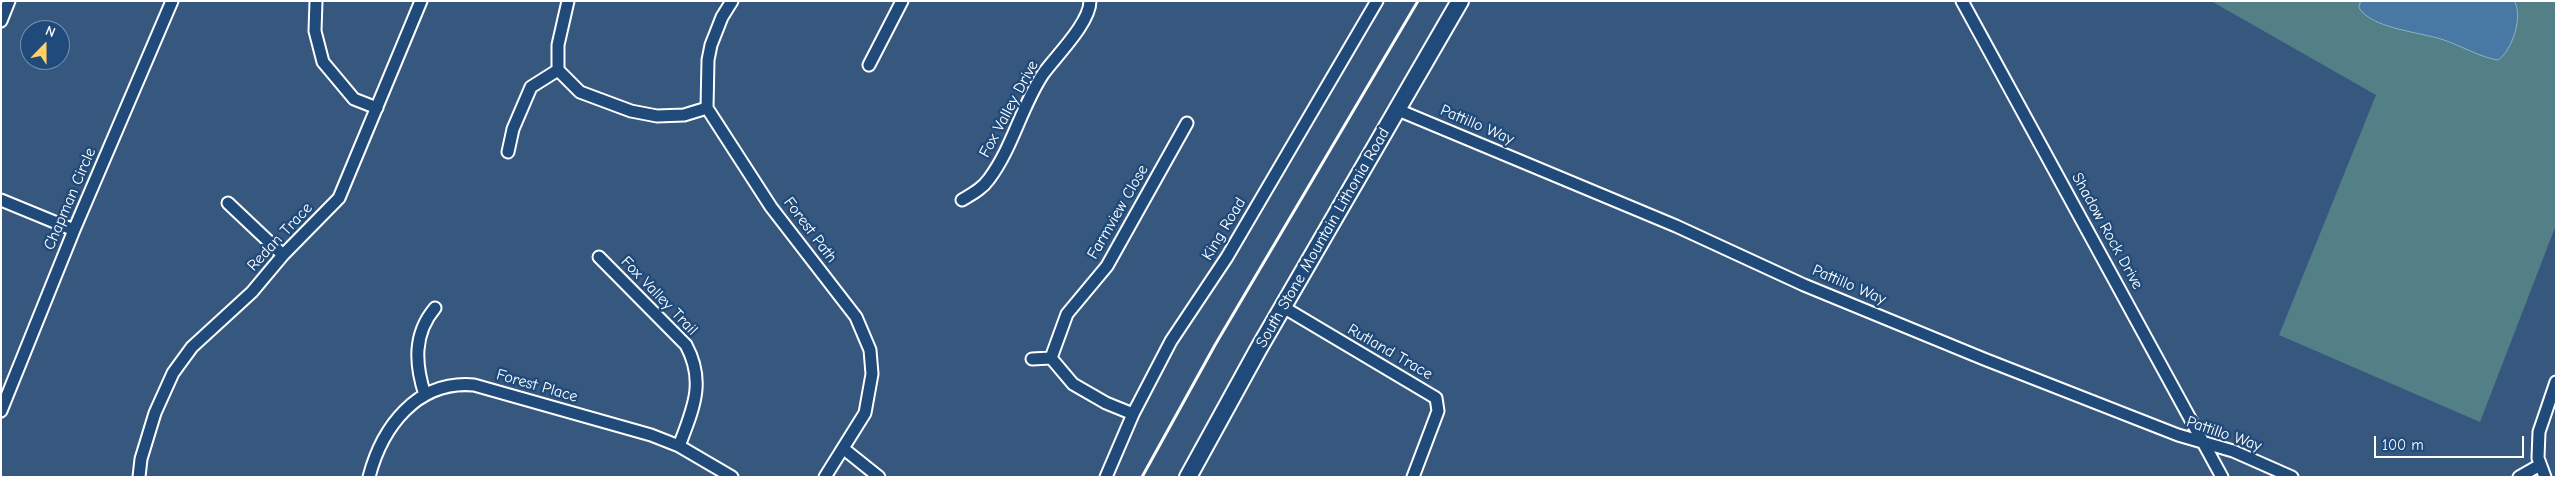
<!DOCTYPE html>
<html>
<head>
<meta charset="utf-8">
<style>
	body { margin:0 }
	#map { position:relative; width:2557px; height:478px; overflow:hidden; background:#36587f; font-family:"Comic Neue",sans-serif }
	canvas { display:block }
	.frame { position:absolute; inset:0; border:2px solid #fff; pointer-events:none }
	.north { position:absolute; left:20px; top:20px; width:50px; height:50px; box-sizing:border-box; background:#1f4a7a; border:1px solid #7992af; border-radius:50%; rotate:22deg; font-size:14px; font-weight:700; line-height:20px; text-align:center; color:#fff }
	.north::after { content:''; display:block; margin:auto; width:18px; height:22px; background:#ffd166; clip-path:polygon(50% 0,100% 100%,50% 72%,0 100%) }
	.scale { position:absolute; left:2374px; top:436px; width:150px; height:22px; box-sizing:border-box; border:2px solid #fff; border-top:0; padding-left:6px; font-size:15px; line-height:18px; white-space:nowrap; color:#fff; -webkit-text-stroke:4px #1f4a7a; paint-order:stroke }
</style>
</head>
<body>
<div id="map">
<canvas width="2557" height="478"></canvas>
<div class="frame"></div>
<div class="north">N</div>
<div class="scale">100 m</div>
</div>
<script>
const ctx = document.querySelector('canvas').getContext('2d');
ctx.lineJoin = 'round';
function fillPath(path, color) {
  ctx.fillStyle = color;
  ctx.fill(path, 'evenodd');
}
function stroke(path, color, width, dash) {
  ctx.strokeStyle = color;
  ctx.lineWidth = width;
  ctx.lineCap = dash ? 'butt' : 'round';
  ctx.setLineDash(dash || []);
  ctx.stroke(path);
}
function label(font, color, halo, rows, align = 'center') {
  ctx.font = font + ' "Comic Neue",sans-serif';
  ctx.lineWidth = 5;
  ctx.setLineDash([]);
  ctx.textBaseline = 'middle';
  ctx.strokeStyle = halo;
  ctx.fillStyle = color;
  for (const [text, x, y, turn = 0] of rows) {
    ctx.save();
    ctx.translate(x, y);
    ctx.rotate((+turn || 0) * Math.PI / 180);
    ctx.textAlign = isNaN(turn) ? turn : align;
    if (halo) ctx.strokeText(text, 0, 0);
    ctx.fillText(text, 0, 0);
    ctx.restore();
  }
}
const green = new Path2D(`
	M2211,1H2556V225L2480,422L2279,335L2376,95Z`);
const water = new Path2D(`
	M2361,1H2514C2524,15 2512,51 2498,60C2479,57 2462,46 2444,40C2421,32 2372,29 2359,8Z`);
const street = new Path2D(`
	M316,1L315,31L323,62L354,99L377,108
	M568,1L558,45V70L580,92L631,111L657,116L684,115L707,108
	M732,1L722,17L711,45L708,60L707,108L771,207L856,317L870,350L872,374L865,413L825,477
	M1962,1L2222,477
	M1,21L9,1
	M869,65L902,1
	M1398,110L1676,226L1804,285L1984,359L2178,435L2233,451L2292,477
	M508,152L513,129L531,87L558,70
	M1,200L74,230
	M962,200C972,194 982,189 989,179C1013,147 1021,107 1043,74C1056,56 1090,23 1090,1
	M228,203L283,255
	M599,257L686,345C706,382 693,409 679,446
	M1283,307L1436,398L1438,411L1413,477
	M1051,358L1067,314L1107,266L1187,123
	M1051,358L1073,384L1106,403L1133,414
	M1032,359L1051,358
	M425,395C415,364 413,334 435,308
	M1,411L74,230L172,1
	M844,449L879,477
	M139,477L141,459L155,413L173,373L192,347L252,292L283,255L339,198L421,1
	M369,477C382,427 417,380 474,385L651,435L679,446L732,477
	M1106,477L1133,414L1171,341L1227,257L1377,1
	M2519,477L2540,465
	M2545,477L2538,458L2539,432L2556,382`);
const secondary = new Path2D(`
	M1188,477L1259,348L1460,1`);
const rail = new Path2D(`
	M1142,477L1215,345L1418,1`);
const streetNames = [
	["Fox Valley Drive",1009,109,-62],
	["Pattillo Way",1477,125,23],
	["Chapman Circle",70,199,-67],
	["Farmview Close",1118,212,-60],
	["King Road",1224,229,-59],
	["Forest Path",810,230,53],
	["Shadow Rock Drive",2107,231,61],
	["Redan Trace",280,237,-47],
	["South Stone Mountain Lithonia Road",1323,238,-60],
	["Pattillo Way",1849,285,23],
	["Fox Valley Trail",659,296,46],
	["Rutland Trace",1390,352,30],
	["Forest Place",537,386,16],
	["Pattillo Way",2224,434,19]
];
fillPath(green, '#537f87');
fillPath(water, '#4779a4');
stroke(water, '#91afc8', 1);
stroke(street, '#fff', 15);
stroke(secondary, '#fff', 20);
stroke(street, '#1f4a7a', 11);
stroke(secondary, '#1f4a7a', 16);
stroke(rail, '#fff', 3);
label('16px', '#fff', '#1f4a7a', streetNames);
</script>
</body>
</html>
